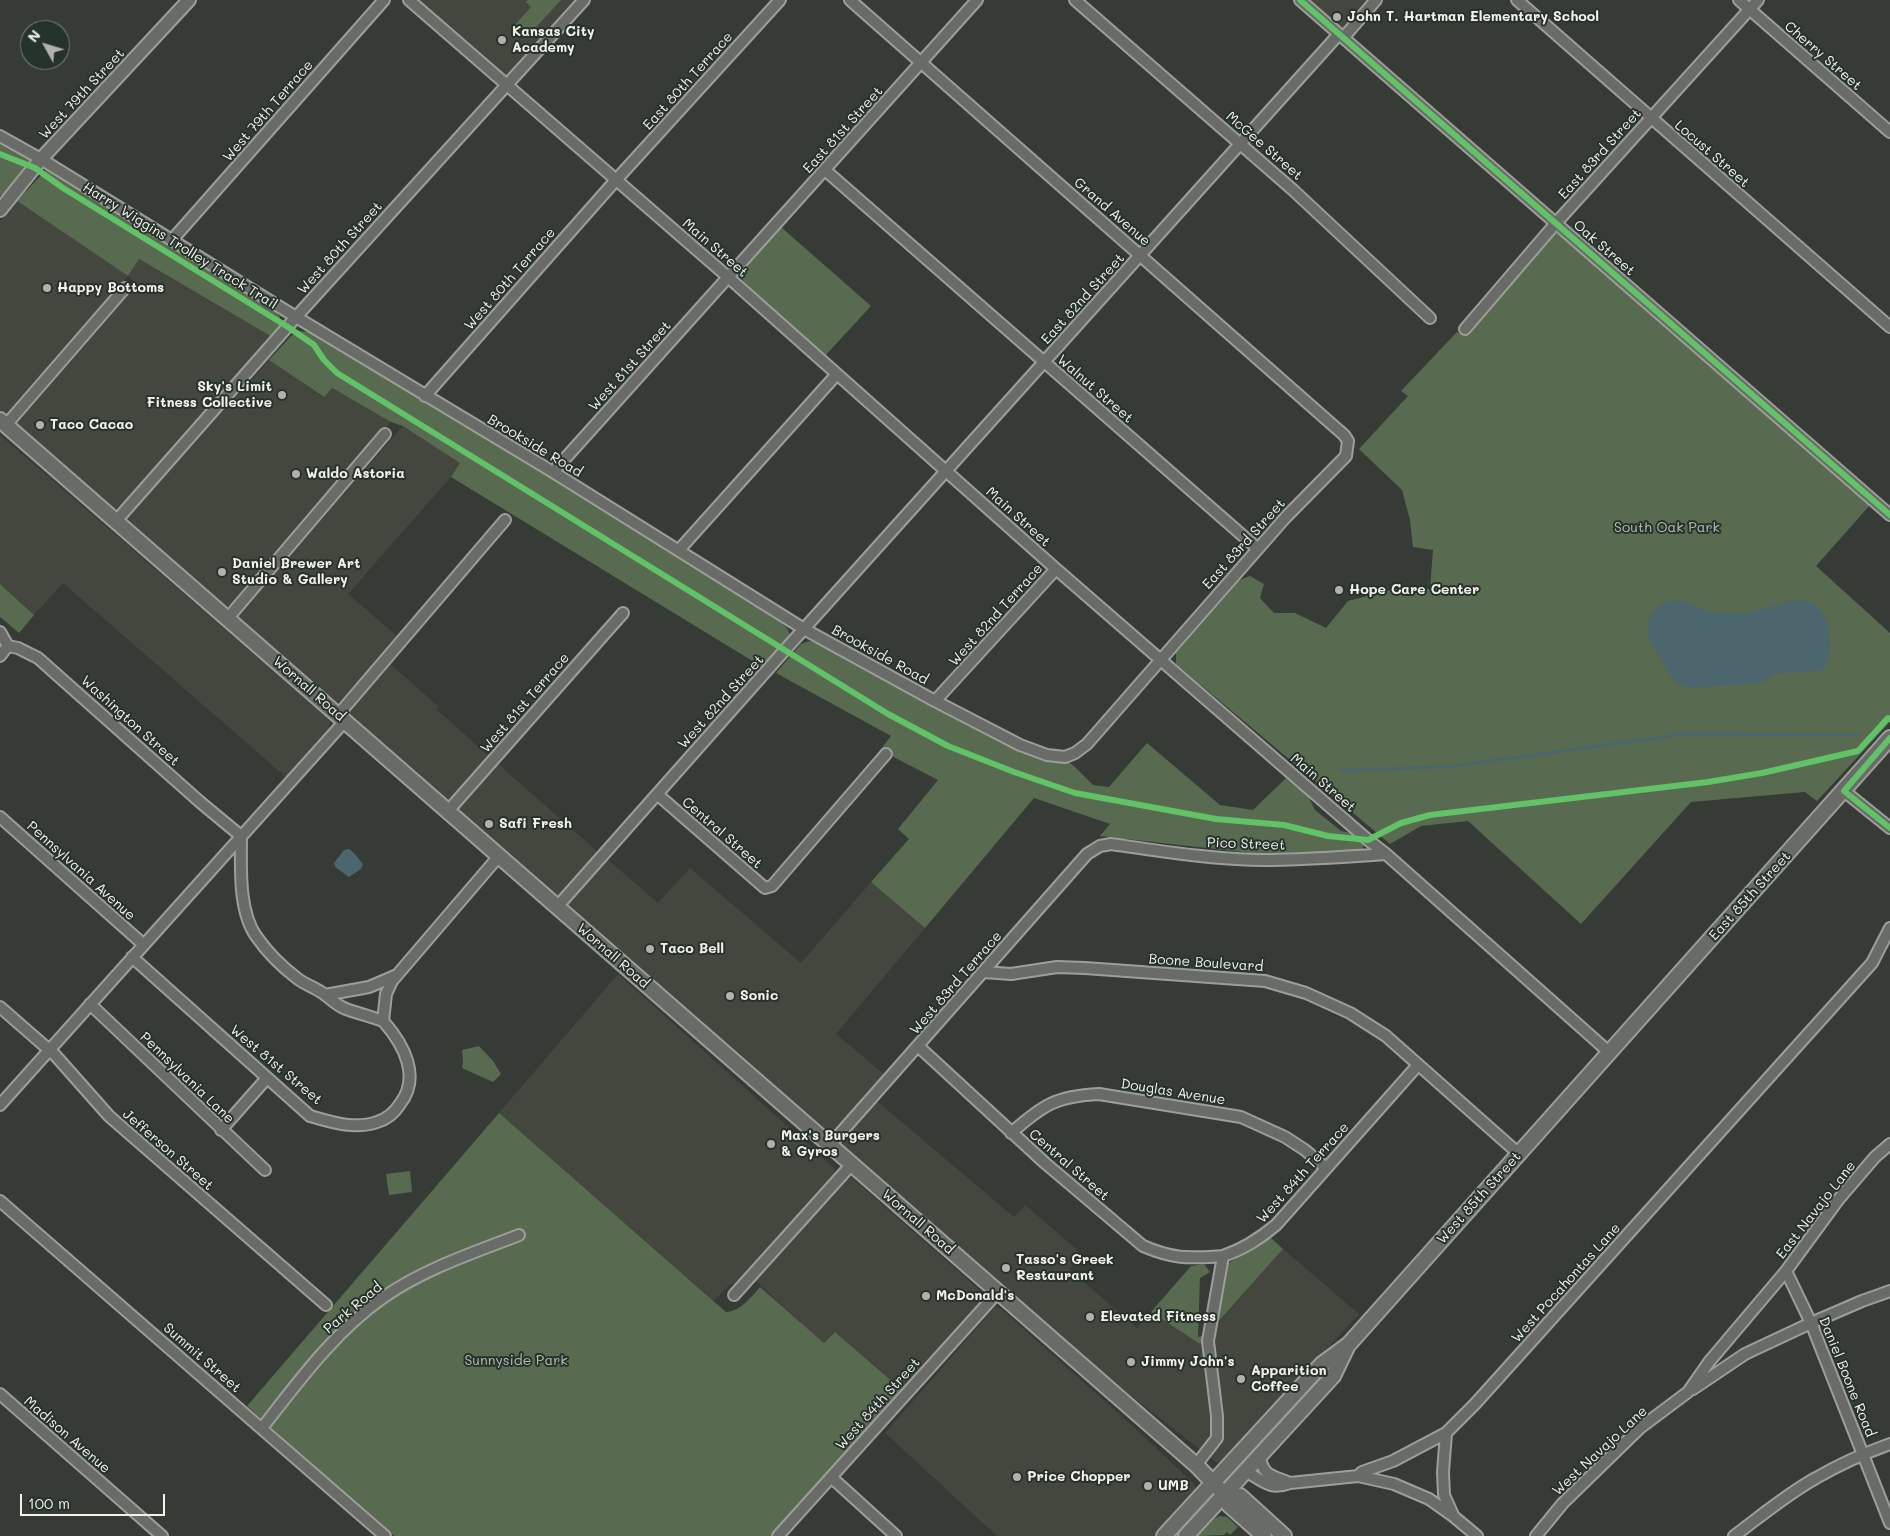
<!DOCTYPE html>
<html>
<head>
<meta charset="utf-8">
<style>
	body { margin:0 }
	#map { position:relative; width:1890px; height:1536px; overflow:hidden; background:#363b36; font-family:Mali,sans-serif }
	canvas { display:block }
	.north { position:absolute; left:20px; top:20px; width:50px; height:50px; box-sizing:border-box; background:#26332d; border:1px solid #787f78; border-radius:50%; rotate:309deg; font-size:14px; font-weight:700; line-height:20px; text-align:center; color:#f4f1e8 }
	.north::after { content:''; display:block; margin:auto; width:18px; height:22px; background:#b2b1aa; clip-path:polygon(50% 0,100% 100%,50% 72%,0 100%) }
	.scale { position:absolute; left:20px; top:1494px; width:145px; height:22px; box-sizing:border-box; border:2px solid #f4f1e8; border-top:0; padding-left:6px; font-size:15px; line-height:18px; white-space:nowrap; color:#f4f1e8; -webkit-text-stroke:4px #26332d; paint-order:stroke }
</style>
</head>
<body>
<div id="map">
<canvas width="1890" height="1536"></canvas>
<div class="north">N</div>
<div class="scale">100 m</div>
</div>
<script>
const ctx = document.querySelector('canvas').getContext('2d');
ctx.lineJoin = 'round';
function fillPath(path, color) {
  ctx.fillStyle = color;
  ctx.fill(path, 'evenodd');
}
function stroke(path, color, width, dash) {
  ctx.strokeStyle = color;
  ctx.lineWidth = width;
  ctx.lineCap = dash ? 'butt' : 'round';
  ctx.setLineDash(dash || []);
  ctx.stroke(path);
}
function label(font, color, halo, rows, align = 'center') {
  ctx.font = font + ' Mali,sans-serif';
  ctx.lineWidth = 4;
  ctx.setLineDash([]);
  ctx.textBaseline = 'middle';
  ctx.strokeStyle = halo;
  ctx.fillStyle = color;
  for (const [text, x, y, turn = 0] of rows) {
    ctx.save();
    ctx.translate(x, y);
    ctx.rotate((+turn || 0) * Math.PI / 180);
    ctx.textAlign = isNaN(turn) ? turn : align;
    if (halo) ctx.strokeText(text, 0, 0);
    ctx.fillText(text, 0, 0);
    ctx.restore();
  }
}
const built = new Path2D(`
	M413,0H580L507,81Z
	M1300,0H1369L1339,34Z
	M17,201L128,276L138,259L272,337L121,507L117,509L113,508L16,424L137,285L128,276L6,415L0,410V221Z
	M269,360L323,397L332,388L391,422L230,606L225,605L132,524L129,519L130,515Z
	M403,426L461,463L451,477L348,594L398,637L344,698L336,703L237,616Z
	M0,435L330,720L329,729L287,778L63,583L34,615L0,584Z
	M390,664L438,706L437,710L598,852L559,896L552,894L348,714L352,706Z
	M607,859L658,903L690,868L801,963L871,882L925,928L836,1034L885,1075L835,1132L830,1134L825,1132L572,908L569,904L571,899Z
	M618,974L835,1169L836,1175L737,1283L729,1285L714,1301L499,1113Z
	M877,1101L1014,1217L1025,1205L1082,1254L1069,1269L1137,1328L1151,1312L1200,1343L1283,1249L1359,1314L1223,1462H1216L1112,1381L843,1145V1140Z
	M852,1178L984,1294V1299L902,1390L835,1332L824,1344L755,1280L846,1179Z
	M995,1307L1000,1308L1137,1430L1193,1483L1197,1490L1158,1536H997L885,1433Z`);
const green = new Path2D(`
	M528,0H561L526,38L513,27L531,7L526,2Z
	M0,142L33,161L5,198L0,195Z
	M46,170L54,173L275,311L280,317L279,328L272,337L139,259L128,276L17,201Z
	M781,227L871,306L824,357L743,281L741,272Z
	M1551,233L1558,234L1871,504L1816,566L1890,633V722L1817,801L1805,792L1691,802L1581,924L1468,821L1421,826L1390,844L1176,664V653L1240,580L1250,576L1264,584L1260,598L1274,613H1295L1326,628L1348,601L1394,589H1430L1433,550L1413,547L1410,520L1402,490L1359,449L1408,396L1401,391L1457,332L1465,336Z
	M299,331L310,332L527,463L781,622L787,628L791,636L786,644L764,668L451,477L460,463L403,426L391,422L332,388L324,397L269,360L291,336Z
	M0,584L34,615L19,633L0,617Z
	M809,641L818,643L978,730L1032,756L1054,763H1070L1075,767L1093,785L1109,787L1147,743L1220,805L1253,810L1286,778L1308,796L1315,810L1341,831L1351,833L1363,844V849L1360,852L1251,853L1100,836L1110,824L1034,798L925,928L871,882L909,839L898,829L938,780L880,750L891,736L776,673L801,644Z
	M479,1046L493,1061L501,1074L493,1082L462,1068L463,1062L462,1050Z
	M499,1113L726,1312C740,1312 752,1296 760,1287L824,1343L835,1332L902,1390L771,1536H394L247,1406Z
	M410,1171L412,1192L389,1195L386,1174Z
	M1270,1237L1283,1249L1218,1322L1224,1272L1227,1264Z
	M1204,1264L1210,1272L1200,1278L1198,1337L1205,1335L1206,1336L1200,1344L1151,1312L1191,1266Z
	M1220,1516L1227,1517L1238,1527L1230,1535L1227,1532L1224,1535L1198,1536L1215,1518Z`);
const water = new Path2D(`
	M1795,599C1806,600 1816,603 1823,613C1832,624 1833,659 1823,670L1774,674L1761,683L1689,688C1683,686 1677,684 1673,679C1668,672 1651,643 1648,635C1644,620 1657,603 1672,601C1685,599 1697,608 1709,611C1743,618 1764,609 1795,599Z
	M349,849L353,852L363,864L361,869L349,877L335,867L334,863L344,850Z`);
const stream = new Path2D(`
	M1341,770L1447,767L1685,734L1860,735`);
const minor = new Path2D(`
	M409,0L728,277L1056,569L1368,840L1386,854L1610,1053
	M1075,0L1293,190L1430,318
	M1300,0L1890,515
	M1517,0L1890,327
	M1739,0L1890,132
	M1344,37L1376,0
	M0,136L41,159L296,317L553,472L804,629L935,701L1020,745L1047,755L1065,757L1075,753L1087,744L1285,518L1346,456L1348,441L1344,435L850,0
	M825,170L1258,549
	M172,240L384,0
	M1465,329L1556,223L1758,0
	M425,396L616,180L780,0
	M6,425L125,288
	M553,472L977,0
	M116,521L296,317L584,0
	M679,550L837,374
	M228,618L385,434
	M0,632L8,646L18,648L38,658L200,802L241,836C241,866 238,910 256,936C267,952 282,967 298,979C306,985 316,988 324,994C331,999 337,1006 346,1009C353,1012 381,1019 384,1022C404,1045 421,1077 400,1104C395,1112 387,1119 377,1122C355,1130 331,1122 310,1116L132,957
	M0,656L8,646
	M935,701L1056,569
	M338,715L505,520
	M1844,791L1890,828
	M657,794L765,888L772,886L886,754
	M448,811L623,613
	M0,817L144,945
	M557,907L784,651L1339,34
	M984,972L1011,974L1057,967L1085,968L1265,981L1306,993L1350,1013L1386,1036L1519,1154
	M325,995L369,987L397,975
	M90,1004L265,1170
	M0,1007L55,1055L109,1116L326,1305
	M383,1021L386,994L392,981L499,856
	M918,1046L1045,1163L1143,1246C1176,1260 1189,1258 1223,1256
	M0,1105L345,721
	M221,1130L267,1078
	M1011,1133C1043,1105 1056,1096 1099,1094L1241,1117L1285,1137L1305,1150L1326,1168
	M830,1145L1087,854L1100,846L1111,844C1160,851 1210,859 1260,860C1302,860 1344,857 1386,854
	M0,1201L385,1536
	M1786,1271L1811,1323L1890,1523
	M734,1295L852,1164
	M1693,1389L1745,1354L1811,1323L1862,1301L1890,1291
	M0,1394L162,1536
	M262,1428C298,1382 335,1331 384,1297C424,1269 473,1253 519,1235
	M1446,1433L1443,1472L1444,1495L1453,1515
	M1259,1455C1264,1478 1272,1475 1290,1483
	M1196,1465L1217,1438V1416L1208,1341L1223,1256C1244,1249 1259,1239 1276,1225L1418,1065
	M1245,1471C1263,1480 1269,1491 1290,1483L1358,1476L1394,1484L1429,1499L1453,1516L1477,1536
	M1358,1476L1362,1472L1393,1461L1446,1433L1475,1404L1872,963L1890,928
	M831,1477L896,1536
	M778,1536L998,1292
	M1536,1536L1563,1503L1640,1428L1688,1392L1709,1362L1786,1271L1838,1200L1875,1157L1890,1144
	M1734,1536C1761,1516 1787,1494 1816,1478C1840,1464 1865,1453 1890,1444`);
const tertiary = new Path2D(`
	M0,210L41,159L189,0`);
const secondary = new Path2D(`
	M0,420L1196,1465L1224,1494L1229,1505L1264,1536
	M1224,1494L1240,1496L1284,1536
	M1164,1536L1322,1364L1349,1344L1890,738
	M1186,1536L1333,1376L1347,1347`);
const cycleway = new Path2D(`
	M1300,0L1890,515
	M0,154L35,168L63,188L288,327L314,345L324,360L337,373L888,714L948,746L1014,772L1075,793L1216,819L1284,825L1328,836L1368,840L1401,823L1430,815L1708,782L1762,773L1858,751L1888,718L1890,719
	M1890,738L1844,791L1890,828`);
const markers = [
	[1337,17,5,"#b2b1aa"],
	[502,40,5,"#b2b1aa"],
	[47,288,5,"#b2b1aa"],
	[282,395,5,"#b2b1aa"],
	[40,425,5,"#b2b1aa"],
	[296,474,5,"#b2b1aa"],
	[222,572,5,"#b2b1aa"],
	[1339,590,5,"#b2b1aa"],
	[489,824,5,"#b2b1aa"],
	[650,949,5,"#b2b1aa"],
	[730,996,5,"#b2b1aa"],
	[771,1144,5,"#b2b1aa"],
	[1006,1268,5,"#b2b1aa"],
	[926,1296,5,"#b2b1aa"],
	[1090,1317,5,"#b2b1aa"],
	[1131,1362,5,"#b2b1aa"],
	[1241,1379,5,"#b2b1aa"],
	[1017,1477,5,"#b2b1aa"],
	[1148,1486,5,"#b2b1aa"]
];
const poiNames = [
	["John T. Hartman Elementary School",1347,17],
	["Kansas City",512,32],
	["Academy",512,48],
	["Happy Bottoms",57,288],
	["Sky's Limit",272,387,"right"],
	["Fitness Collective",272,403,"right"],
	["Taco Cacao",50,425],
	["Waldo Astoria",306,474],
	["Daniel Brewer Art",232,564],
	["Studio & Gallery",232,580],
	["Hope Care Center",1349,590],
	["Safi Fresh",499,824],
	["Taco Bell",660,949],
	["Sonic",740,996],
	["Max's Burgers",781,1136],
	["& Gyros",781,1152],
	["Tasso's Greek",1016,1260],
	["Restaurant",1016,1276],
	["McDonald's",936,1296],
	["Elevated Fitness",1100,1317],
	["Jimmy John's",1141,1362],
	["Apparition",1251,1371],
	["Coffee",1251,1387],
	["Price Chopper",1027,1477],
	["UMB",1158,1486]
];
const streetNames = [
	["Cherry Street",1823,56,41],
	["East 80th Terrace",688,81,-48],
	["West 79th Street",82,94,-47],
	["West 79th Terrace",268,111,-49],
	["East 81st Street",843,130,-48],
	["McGee Street",1264,146,41],
	["East 83rd Street",1600,154,-48],
	["Locust Street",1712,154,41],
	["Grand Avenue",1112,212,41],
	["Harry Wiggins Trolley Track Trail",180,246,32],
	["West 80th Street",340,248,-48],
	["Main Street",715,248,41],
	["Oak Street",1604,248,41],
	["West 80th Terrace",510,279,-49],
	["East 82nd Street",1083,299,-48],
	["West 81st Street",630,366,-48],
	["Walnut Street",1095,389,41],
	["Brookside Road",535,446,31],
	["Main Street",1018,517,42],
	["East 83rd Street",1244,544,-48],
	["West 82nd Terrace",996,615,-48],
	["Brookside Road",880,655,29],
	["Wornall Road",309,689,41],
	["West 82nd Street",721,702,-48],
	["West 81st Terrace",525,703,-49],
	["Washington Street",130,721,42],
	["Main Street",1323,783,41],
	["Central Street",722,833,41],
	["Pico Street",1246,844,2],
	["Pennsylvania Avenue",81,871,42],
	["East 85th Street",1750,896,-48],
	["Wornall Road",613,956,41],
	["Boone Boulevard",1206,963,4],
	["West 83rd Terrace",956,983,-49],
	["West 81st Street",276,1065,40],
	["Pennsylvania Lane",187,1078,44],
	["Douglas Avenue",1173,1092,9],
	["Jefferson Street",168,1150,41],
	["Central Street",1069,1165,41],
	["West 84th Terrace",1303,1173,-48],
	["West 85th Street",1479,1198,-48],
	["East Navajo Lane",1816,1210,-52],
	["Wornall Road",918,1222,41],
	["West Pocahontas Lane",1566,1283,-48],
	["Park Road",353,1308,-40],
	["Summit Street",202,1358,41],
	["Daniel Boone Road",1847,1377,68],
	["West 84th Street",878,1404,-48],
	["Madison Avenue",67,1435,41],
	["West Navajo Lane",1600,1451,-43]
];
const parkNames = [
	["South Oak Park",1667,528],
	["Sunnyside Park",516,1361]
];
fillPath(built, '#43473e');
fillPath(green, '#586a50');
fillPath(water, '#4c666e');
stroke(stream, '#4c666e', 3);
stroke(minor, '#9c9e9a', 14);
stroke(tertiary, '#9c9e9a', 16);
stroke(secondary, '#9c9e9a', 18);
stroke(minor, '#686b66', 10);
stroke(tertiary, '#686b66', 12);
stroke(secondary, '#686b66', 14);
stroke(cycleway, '#61c268', 6);
for (const [x, y, r, color] of markers) {
  const dot = new Path2D();
  dot.arc(x, y, r, 0, 2 * Math.PI);
  ctx.fillStyle = color;
  ctx.fill(dot);
  stroke(dot, '#26332d', 2);
}
label('bold 14px', '#f4f1e8', '#26332d', poiNames, 'left');
label('14px', '#f4f1e8', '#26332d', streetNames);
label('14px', '#b8bead', '#26332d', parkNames);
</script>
</body>
</html>
